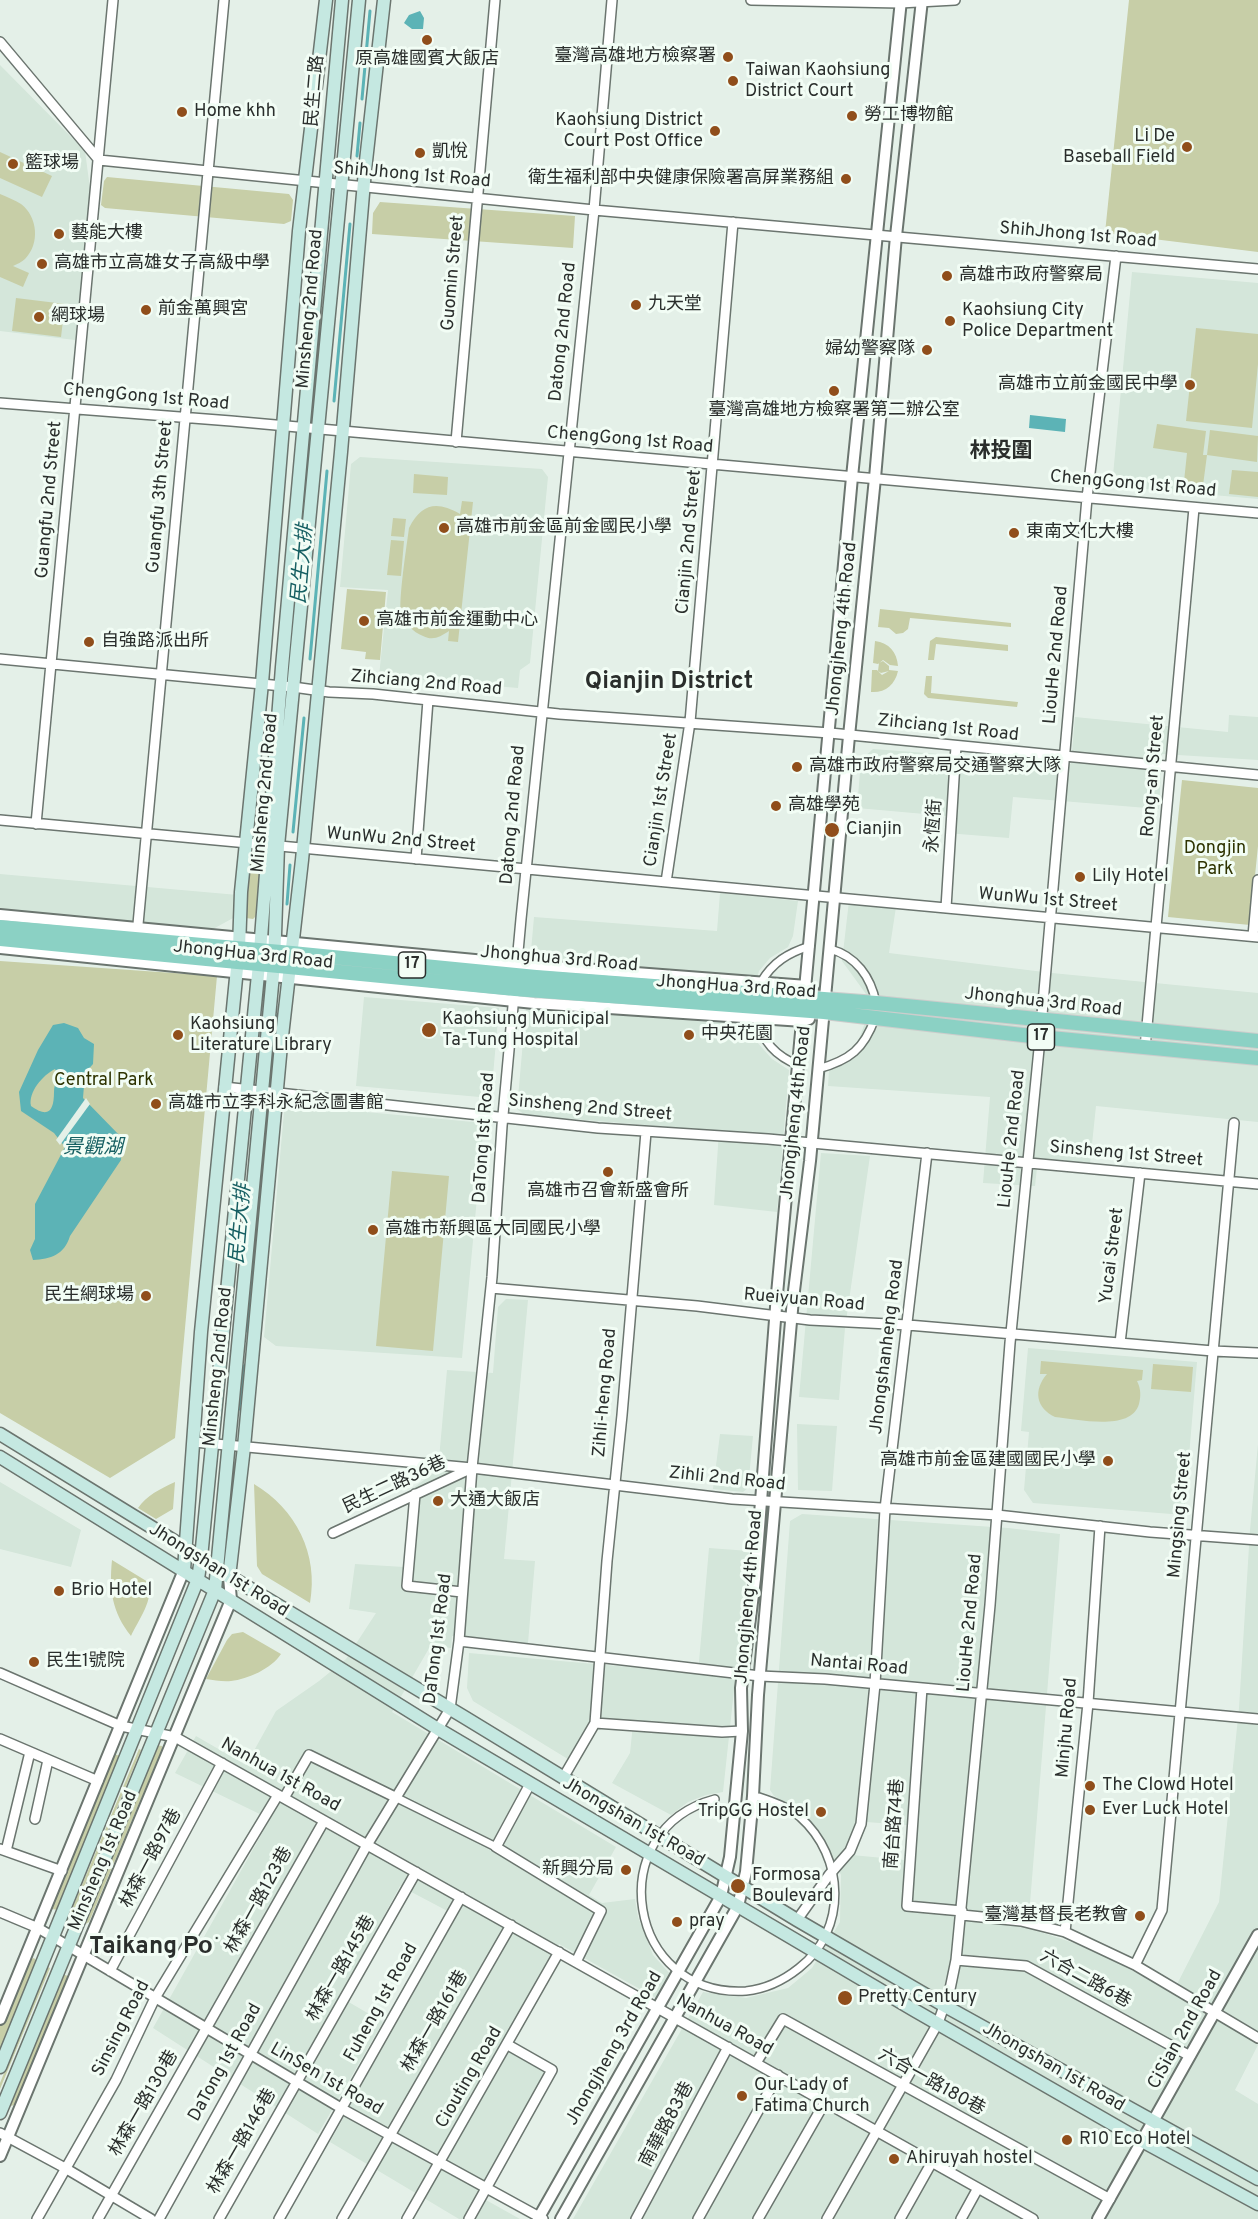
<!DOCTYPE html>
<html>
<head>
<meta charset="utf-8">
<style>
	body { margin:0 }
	canvas { display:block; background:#e4f0e8 }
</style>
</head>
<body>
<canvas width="1258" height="2219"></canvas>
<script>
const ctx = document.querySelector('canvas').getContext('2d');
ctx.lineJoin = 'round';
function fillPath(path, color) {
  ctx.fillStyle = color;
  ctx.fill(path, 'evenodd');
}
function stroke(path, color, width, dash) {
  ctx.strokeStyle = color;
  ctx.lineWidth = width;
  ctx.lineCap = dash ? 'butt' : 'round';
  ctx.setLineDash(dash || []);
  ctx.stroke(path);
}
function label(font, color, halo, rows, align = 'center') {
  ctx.font = font + ' Overpass,"Noto Sans TC",sans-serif';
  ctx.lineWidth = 6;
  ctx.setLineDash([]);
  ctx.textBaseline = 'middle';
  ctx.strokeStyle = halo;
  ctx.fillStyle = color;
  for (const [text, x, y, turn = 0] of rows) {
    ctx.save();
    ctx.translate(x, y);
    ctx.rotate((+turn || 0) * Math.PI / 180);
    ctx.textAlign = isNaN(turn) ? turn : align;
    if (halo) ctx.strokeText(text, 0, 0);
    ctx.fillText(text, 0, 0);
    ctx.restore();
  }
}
const built = new Path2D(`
	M0,65L85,151L91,196L75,340L0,331Z
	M1132,272L1258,283V499L1112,486Z
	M360,457L542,469L548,477L530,663L520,670L518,688L379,676L388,590L340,587L351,464Z
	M1229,715L1258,717V760L1162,754L1159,809L1013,797L1009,838L946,833L947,816L857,808L861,760L873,749L1071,764L1075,717L1228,732Z
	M0,874L238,895L235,917L213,929L0,909Z
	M720,893L798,901L793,936L788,947L770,958L759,971L745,1022L756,1041L772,1059L789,1070L777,1212L714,1205L719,1131L525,1115L517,1109L534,917L717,931Z
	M849,901L896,907L889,953L1052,973L1258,993V1122L1096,1106L1090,1163L1038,1159L1035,1186L983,1183L990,1097L828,1086L829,1071L838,1059L858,1042L866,1020V994L842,961Z
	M364,997L499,1008L491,1098L356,1086Z
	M291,1105L484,1123L462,1358L276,1346L264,1337L284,1112Z
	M821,1153L870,1156L845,1328L839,1400L799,1397Z
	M506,1299L528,1300L504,1559L535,1561L528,1643L452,1636L451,1648L431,1645L392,1712L616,1847L589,1895L602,1903L635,1899L638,1917L653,1955L671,1975L656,1998L559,1944L499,2046L548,2072L477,2195L520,2219H459L330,2142L455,1915L400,1886L340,1997L383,2022L318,2134L153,2028L270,1819L175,1773L196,1736L246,1765L276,1711L319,1681L346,1659L376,1613L349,1609L355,1564L404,1567L413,1488L438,1470L447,1370L493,1373L498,1307Z
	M1028,1348L1197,1362L1184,1515L1033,1503L1024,1490L1029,1432L1021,1431Z
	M797,1424L837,1426L832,1491L798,1490Z
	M720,1434L753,1436L748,1488L743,1492L713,1489Z
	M1258,1444V2045L1235,2090L1258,2104V2219H573L703,1992L746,1998L788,1988L812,1968L840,1922L841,1875L820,1832L798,1810L774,1796L770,1790L790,1521L802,1514L1008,1528L1060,1534L1028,1928L1089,1948L1173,1992L1219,1902L1239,1708L1250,1530ZM866,1822L907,1825L904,1860L852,1855Z
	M0,1482L81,1530L71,1567L0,1549Z
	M709,1548L749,1551L723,1792L706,1795L688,1802L671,1815L612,1783L630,1753L633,1724L601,1723L576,1764L473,1701L467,1688L469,1653L698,1673Z`);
const green = new Path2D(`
	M1129,0H1258V252L1105,233Z
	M0,152L52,176L42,197L0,178Z
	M107,177L289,194L293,200L291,221L284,224L105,208L101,205L104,181Z
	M0,194C7,197 15,200 21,204C38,217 40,244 25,259C22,262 17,264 13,266L29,273L23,287L0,277Z
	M380,202L575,216L573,248L372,234L373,213Z
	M16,298L65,304L61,337L12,331Z
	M1196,328L1258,334V364L1252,428L1186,421Z
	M1157,424L1206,431L1203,455H1207L1210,430L1258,436L1257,462L1207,455L1202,493L1183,491L1187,453L1153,448Z
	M1232,470L1258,472V497L1229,494Z
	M414,474L448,477L447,495L413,493Z
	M462,501L473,502L458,642L448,641L449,631C440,637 433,641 423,636C413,632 404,623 401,613C398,602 407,543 409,528C422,503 437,501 460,514Z
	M393,518L406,519L404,537L391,536Z
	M391,540L404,541L401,576L387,575Z
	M347,589L386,592L380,660L365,659L366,652L341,649Z
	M880,609L1011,623V627L910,618L908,629L903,633L896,634L889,628L878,627Z
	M936,637L1008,645V651L936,644L934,660H928L930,641Z
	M875,641C889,643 897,652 898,666L890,665L883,660L878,664L873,663Z
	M883,661L889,666V670L898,671C895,685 885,693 871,692L872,670H877L882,675L889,671L881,673L878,671L879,663Z
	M926,676H932L931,693L1018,702L1017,707L928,698L924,694Z
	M1182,780L1258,788V846L1250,925L1168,917Z
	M258,858L261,862L256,916L253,919L246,918L248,861L249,859Z
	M0,961L217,976L175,1438L110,1478L0,1413Z
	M392,1171L449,1176L433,1351L376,1346Z
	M1041,1361L1143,1370L1142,1380L1137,1381C1141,1389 1141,1396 1139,1404C1131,1432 1077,1419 1055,1417C1036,1408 1033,1390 1047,1374H1040Z
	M1153,1364L1193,1367L1191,1392L1151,1389Z
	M175,1482L173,1509L156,1519L138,1508C147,1495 160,1489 175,1482Z
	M254,1484C296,1509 319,1554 310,1603L262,1574L257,1566Z
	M112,1560L148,1582C155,1598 138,1621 131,1636C112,1612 109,1590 112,1560Z
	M243,1632L281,1654C271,1669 248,1679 231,1681C223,1682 214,1680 206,1679L227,1640L232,1634Z
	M156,1745L162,1746V1749L89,1922L84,1925L83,1923Z
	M139,1749L141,1750L72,1916H69Z
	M114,1754L120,1756L121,1760L59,1910L52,1909L50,1907L112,1755Z
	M34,1958L39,1964L0,2057V2026L27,1961Z
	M47,1967L50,1968L0,2089V2083Z
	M62,1974L68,1976V1979L16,2104L9,2107L7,2105Z`);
const water = new Path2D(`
	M420,11L424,18L423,29H412L404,23L409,15Z
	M1030,415L1066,419L1065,432L1029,428Z
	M64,1023L78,1028L84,1038L94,1044L93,1064L85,1073L83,1098L122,1138L121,1160L70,1236C64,1255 51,1259 33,1260L30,1250L35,1239V1204L65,1147L54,1133L21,1111L19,1092L38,1050L53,1025ZM55,1069C60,1076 54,1083 54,1092C54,1110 49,1119 31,1106C28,1092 43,1075 55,1069Z`);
const pier = new Path2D(`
	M86,1098L90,1104L60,1145L56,1140Z`);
const stream = new Path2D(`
	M362,99L370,11
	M357,156L360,123
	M334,401L350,224
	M310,659L327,471
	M293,832L304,718
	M287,904L290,865
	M271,1076L276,1016
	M247,1331L267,1119
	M239,1409L244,1366`);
const pedestrian = new Path2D(`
	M830,949C856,956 871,977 876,1003
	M761,982C773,962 788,953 810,946
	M756,1017C763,1042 775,1056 800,1066
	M818,1069C850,1060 864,1049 875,1018
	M397,1798L496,1847
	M715,1799C600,1830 627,1998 746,1991C765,1989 784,1980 799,1968C848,1930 845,1857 800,1817C788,1807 774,1802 759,1797`);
const minor = new Path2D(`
	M751,0L900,3L955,0
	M0,42L99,160L594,210L1258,269
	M0,403L231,421L1258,513
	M456,442L495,0
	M0,659L293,687L329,692L373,694L559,714L830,733L1258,775
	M0,820L1258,937
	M36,824L113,0
	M416,859L428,700
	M666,882L690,722L733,222
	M946,908L956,746
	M137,935L224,0
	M1253,936L1258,880
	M1145,1048L1194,508
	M224,1087L598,1128L768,1139L1258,1184
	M491,1288L697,1306L810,1320L908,1325L1213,1351L1258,1353
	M1120,1343L1140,1173
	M194,1442L472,1468L732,1499L997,1515L1150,1532L1258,1540
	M415,1494L407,1586L462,1592
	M333,1533L472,1468
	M459,1641L760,1676L825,1679L1258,1719
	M0,1673L121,1726L175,1737L1033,2219
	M922,1688L907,1906L962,1911
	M595,1723L722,1732L742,1731
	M0,1739L98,1781
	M563,1778L595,1723L607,1561L622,1415L646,1132
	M530,1784L496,1847L601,1911L576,1962
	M284,1798L309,1755L397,1798
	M35,1819L48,1760
	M0,1849L62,1871
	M6,1851L30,1752
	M0,1912L38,1928L346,2111L543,2219
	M962,1915L1021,1921L1065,1932L1135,1965L1258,2038
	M797,1920L829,1875L850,1851L861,1824L875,1684L885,1509L927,1153
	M1065,1932L1088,1703L1100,1526
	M956,1960L1026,1966L1190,2056
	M1135,1965L1162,1910L1234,1123
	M110,1971L222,1763
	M756,2063L783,2019L1110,2199
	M0,2133L65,2168L151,2219
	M37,2219L116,2080L155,1998L278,1795
	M98,2219L324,1821
	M159,2219L367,1845L450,1709L459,1641L472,1468L492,1277L502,1126L521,919L594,210L612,0
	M219,2219L416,1872
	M279,2219L461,1897
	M342,2219L511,1925
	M407,2219L559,1952
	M469,2219L552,2070L508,2045
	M636,2219L728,2047
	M698,2219L778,2075
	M758,2219L825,2102
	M827,2219L938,2023L950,1989L956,1960L990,1605L1010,1343L1039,1049L1087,498L1116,256
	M900,2219L932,2162
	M961,2219L978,2188`);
const tertiary = new Path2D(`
	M0,915L517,964L807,986L812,990
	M0,948L534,1003L803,1021L809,1019
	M0,2019L184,1570
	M0,2156L231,1600L229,1577
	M538,2219L721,1896L730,1857L742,1731L741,1688L755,1579L777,1294L852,477L901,0
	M561,2219L738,1906L746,1872L753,1796L758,1695L793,1299L810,1161L849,736L875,478L896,236L922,0
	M1098,2219L1258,1935`);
const secondary = new Path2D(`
	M0,1434L192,1552
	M0,1457L438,1729L914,2010L1142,2141L1258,2204
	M184,1570L201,1332L239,948L241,892L262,683L299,231L326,0
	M224,1573L464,1717L797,1920L945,2006L1258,2179
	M229,1577L244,1447L281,1045L302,860L341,452L365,170L384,0
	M0,2067L198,1579L201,1558L259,964L282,667L342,0
	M0,2113L215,1590L274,964L278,846L359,0`);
const primary = new Path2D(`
	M0,927L292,953L536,977L876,1003L1258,1041
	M0,939L515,989L824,1012L1040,1037L1258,1058`);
const markers = [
	[427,40,6,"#904e1b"],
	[728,57,6,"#904e1b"],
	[733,81,6,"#904e1b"],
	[182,112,6,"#904e1b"],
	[852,116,6,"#904e1b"],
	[715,131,6,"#904e1b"],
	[1187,147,6,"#904e1b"],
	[420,153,6,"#904e1b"],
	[13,164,6,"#904e1b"],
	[846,179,6,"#904e1b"],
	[59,234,6,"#904e1b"],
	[42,264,6,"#904e1b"],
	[947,276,6,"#904e1b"],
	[636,305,6,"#904e1b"],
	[146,310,6,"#904e1b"],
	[39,317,6,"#904e1b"],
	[950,321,6,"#904e1b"],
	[927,350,6,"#904e1b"],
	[1190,385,6,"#904e1b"],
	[834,391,6,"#904e1b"],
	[444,528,6,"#904e1b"],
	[1014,533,6,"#904e1b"],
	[364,621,6,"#904e1b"],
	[89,642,6,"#904e1b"],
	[797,767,6,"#904e1b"],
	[776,806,6,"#904e1b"],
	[832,830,8,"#904e1b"],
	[1080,877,6,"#904e1b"],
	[429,1030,8,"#904e1b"],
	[178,1035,6,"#904e1b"],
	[689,1035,6,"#904e1b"],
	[156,1104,6,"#904e1b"],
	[608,1172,6,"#904e1b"],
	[373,1230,6,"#904e1b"],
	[146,1296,6,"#904e1b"],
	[1108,1461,6,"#904e1b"],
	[438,1501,6,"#904e1b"],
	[59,1591,6,"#904e1b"],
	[34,1662,6,"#904e1b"],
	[1090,1786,6,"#904e1b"],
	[1090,1810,6,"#904e1b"],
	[821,1812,6,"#904e1b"],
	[626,1870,6,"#904e1b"],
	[738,1886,8,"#904e1b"],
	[1140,1916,6,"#904e1b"],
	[677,1922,6,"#904e1b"],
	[845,1998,8,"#904e1b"],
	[742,2096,6,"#904e1b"],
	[1067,2140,6,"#904e1b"],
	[894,2159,6,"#904e1b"]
];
const shields = [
	[412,965,27],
	[1041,1037,27]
];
const shieldNames = [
	["17",412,965],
	["17",1041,1037]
];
const poiNames = [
	["臺灣高雄地方檢察署",716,57,"right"],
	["原高雄國賓大飯店",427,60,"center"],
	["Taiwan Kaohsiung",745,71],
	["District Court",745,92],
	["Home khh",194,112],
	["勞工博物館",864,116],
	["Kaohsiung District",703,121,"right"],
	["Court Post Office",703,142,"right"],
	["Li De",1175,137,"right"],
	["Baseball Field",1175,158,"right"],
	["凱悅",432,153],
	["籃球場",25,164],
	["衛生福利部中央健康保險署高屏業務組",834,179,"right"],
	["藝能大樓",71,234],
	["高雄市立高雄女子高級中學",54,264],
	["高雄市政府警察局",959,276],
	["九天堂",648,305],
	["前金萬興宮",158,310],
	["Kaohsiung City",962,311],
	["Police Department",962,332],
	["網球場",51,317],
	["婦幼警察隊",915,350,"right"],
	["高雄市立前金國民中學",1178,385,"right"],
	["臺灣高雄地方檢察署第二辦公室",834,411,"center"],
	["高雄市前金區前金國民小學",456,528],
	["東南文化大樓",1026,533],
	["高雄市前金運動中心",376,621],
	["自強路派出所",101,642],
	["高雄市政府警察局交通警察大隊",809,767],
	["高雄學苑",788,806],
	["Cianjin",846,830],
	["Lily Hotel",1092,877],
	["Kaohsiung Municipal",442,1020],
	["Ta-Tung Hospital",442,1041],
	["Kaohsiung",190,1025],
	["Literature Library",190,1046],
	["中央花園",701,1035],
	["高雄市立李科永紀念圖書館",168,1104],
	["高雄市召會新盛會所",608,1192,"center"],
	["高雄市新興區大同國民小學",385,1230],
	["民生網球場",134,1296,"right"],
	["高雄市前金區建國國民小學",1096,1461,"right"],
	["大通大飯店",450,1501],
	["Brio Hotel",71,1591],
	["民生1號院",46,1662],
	["The Clowd Hotel",1102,1786],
	["Ever Luck Hotel",1102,1810],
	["TripGG Hostel",809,1812,"right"],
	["新興分局",614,1870,"right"],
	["Formosa",752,1876],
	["Boulevard",752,1897],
	["臺灣基督長老教會",1128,1916,"right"],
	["pray",689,1922],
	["Pretty Century",858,1998],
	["Our Lady of",754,2086],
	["Fatima Church",754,2107],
	["R10 Eco Hotel",1079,2140],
	["Ahiruyah hostel",906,2159]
];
const streetNames = [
	["民生二路",316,91,-85],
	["ShihJhong 1st Road",412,176,5],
	["ShihJhong 1st Road",1078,236,5],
	["Guomin Street",454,273,-85],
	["Minsheng 2nd Road",311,309,-85],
	["Datong 2nd Road",564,332,-84],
	["ChengGong 1st Road",146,398,5],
	["ChengGong 1st Road",630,441,5],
	["ChengGong 1st Road",1133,485,5],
	["Guangfu 3th Street",161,497,-85],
	["Guangfu 2nd Street",50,500,-85],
	["Cianjin 2nd Street",690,542,-85],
	["Jhongjheng 4th Road",843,629,-84],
	["LiouHe 2nd Road",1057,655,-85],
	["Zihciang 2nd Road",426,684,5],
	["Zihciang 1st Road",948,729,6],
	["Rong-an Street",1154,776,-85],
	["Minsheng 2nd Road",266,793,-85],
	["Cianjin 1st Street",662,800,-81],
	["Datong 2nd Road",514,815,-85],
	["永恆街",935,826,-86],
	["WunWu 2nd Street",401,841,5],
	["WunWu 1st Street",1048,901,5],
	["JhongHua 3rd Road",253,956,6],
	["Jhonghua 3rd Road",559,960,5],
	["JhongHua 3rd Road",736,988,4],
	["Jhonghua 3rd Road",1043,1003,6],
	["Sinsheng 2nd Street",590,1109,5],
	["Jhongjheng 4th Road",797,1113,-84],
	["DaTong 1st Road",485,1138,-86],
	["LiouHe 2nd Road",1013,1139,-84],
	["Sinsheng 1st Street",1126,1155,5],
	["Yucai Street",1113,1256,-83],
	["Rueiyuan Road",804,1301,5],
	["Jhongshanheng Road",888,1347,-83],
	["Minsheng 2nd Road",219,1367,-84],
	["Zihli-heng Road",606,1393,-85],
	["Zihli 2nd Road",727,1480,6],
	["民生二路36巷",395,1486,-25],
	["Mingsing Street",1181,1515,-85],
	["Jhongshan 1st Road",218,1571,32],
	["Jhongjheng 4th Road",750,1597,-85],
	["LiouHe 2nd Road",971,1623,-85],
	["DaTong 1st Road",439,1639,-83],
	["Nantai Road",859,1666,5],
	["Minjhu Road",1068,1728,-85],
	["Nanhua 1st Road",280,1776,29],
	["Jhongshan 1st Road",633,1823,30],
	["南台路74巷",896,1824,-86],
	["林森一路97巷",152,1859,-62],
	["Minsheng 1st Road",104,1861,-67],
	["林森一路123巷",260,1901,-61],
	["林森一路145巷",342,1969,-60],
	["六合二路6巷",1085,1980,29],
	["Fuheng 1st Road",382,2003,-61],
	["林森一路161巷",436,2022,-60],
	["Nanhua Road",724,2026,29],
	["Sinsing Road",122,2029,-63],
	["CiSian 2nd Road",1186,2030,-61],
	["Jhongjheng 3rd Road",615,2049,-60],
	["DaTong 1st Road",226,2063,-61],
	["Jhongshan 1st Road",1053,2068,30],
	["Ciouting Road",470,2078,-60],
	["LinSen 1st Road",326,2080,30],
	["六合一路180巷",931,2083,29],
	["林森一路130巷",145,2104,-60],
	["南華路83巷",668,2125,-62],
	["林森一路146巷",243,2142,-60]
];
const parkNames = [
	["Dongjin",1215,849],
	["Park",1215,870],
	["Central Park",104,1081]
];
const waterNames = [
	["民生大排",304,564,-85],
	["景觀湖",93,1149],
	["民生大排",242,1224,-85]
];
const quarterNames = [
	["林投圍",1001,453]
];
const districtNames = [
	["Qianjin District",669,683],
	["Taikang Po͘",151,1948]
];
fillPath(built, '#d4e6da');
fillPath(green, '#c7cea7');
fillPath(water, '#5cb3b6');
fillPath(pier, '#e4f0e8');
stroke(stream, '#5cb3b6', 3);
stroke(pedestrian, '#6b756f', 10);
stroke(minor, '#6b756f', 12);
stroke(tertiary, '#6b756f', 14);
stroke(secondary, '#6b756f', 15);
stroke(primary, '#cccdcc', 16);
stroke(pedestrian, '#fff', 7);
stroke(minor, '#fff', 9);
stroke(tertiary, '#fff', 10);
stroke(secondary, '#c5e8e1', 12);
stroke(primary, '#8bd1c4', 14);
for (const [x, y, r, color] of markers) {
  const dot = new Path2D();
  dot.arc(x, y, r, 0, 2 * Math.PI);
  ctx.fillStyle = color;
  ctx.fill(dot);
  stroke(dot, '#f2fdf5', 2);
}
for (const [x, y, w] of shields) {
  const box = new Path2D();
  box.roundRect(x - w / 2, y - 13, w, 26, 4.5);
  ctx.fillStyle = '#f2fdf5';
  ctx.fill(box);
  stroke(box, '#2a2e2c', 1.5);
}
label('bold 16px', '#2a2e2c', null, shieldNames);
label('18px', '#2a2e2c', '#f2fdf5', poiNames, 'left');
label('18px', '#2a2e2c', '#f2fdf5', streetNames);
label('18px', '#2e3301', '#f2fdf5', parkNames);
label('italic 20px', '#165f62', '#f2fdf5', waterNames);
label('bold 21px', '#2a2e2c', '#f2fdf5', quarterNames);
label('bold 24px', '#2a2e2c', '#f2fdf5', districtNames);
</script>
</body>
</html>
